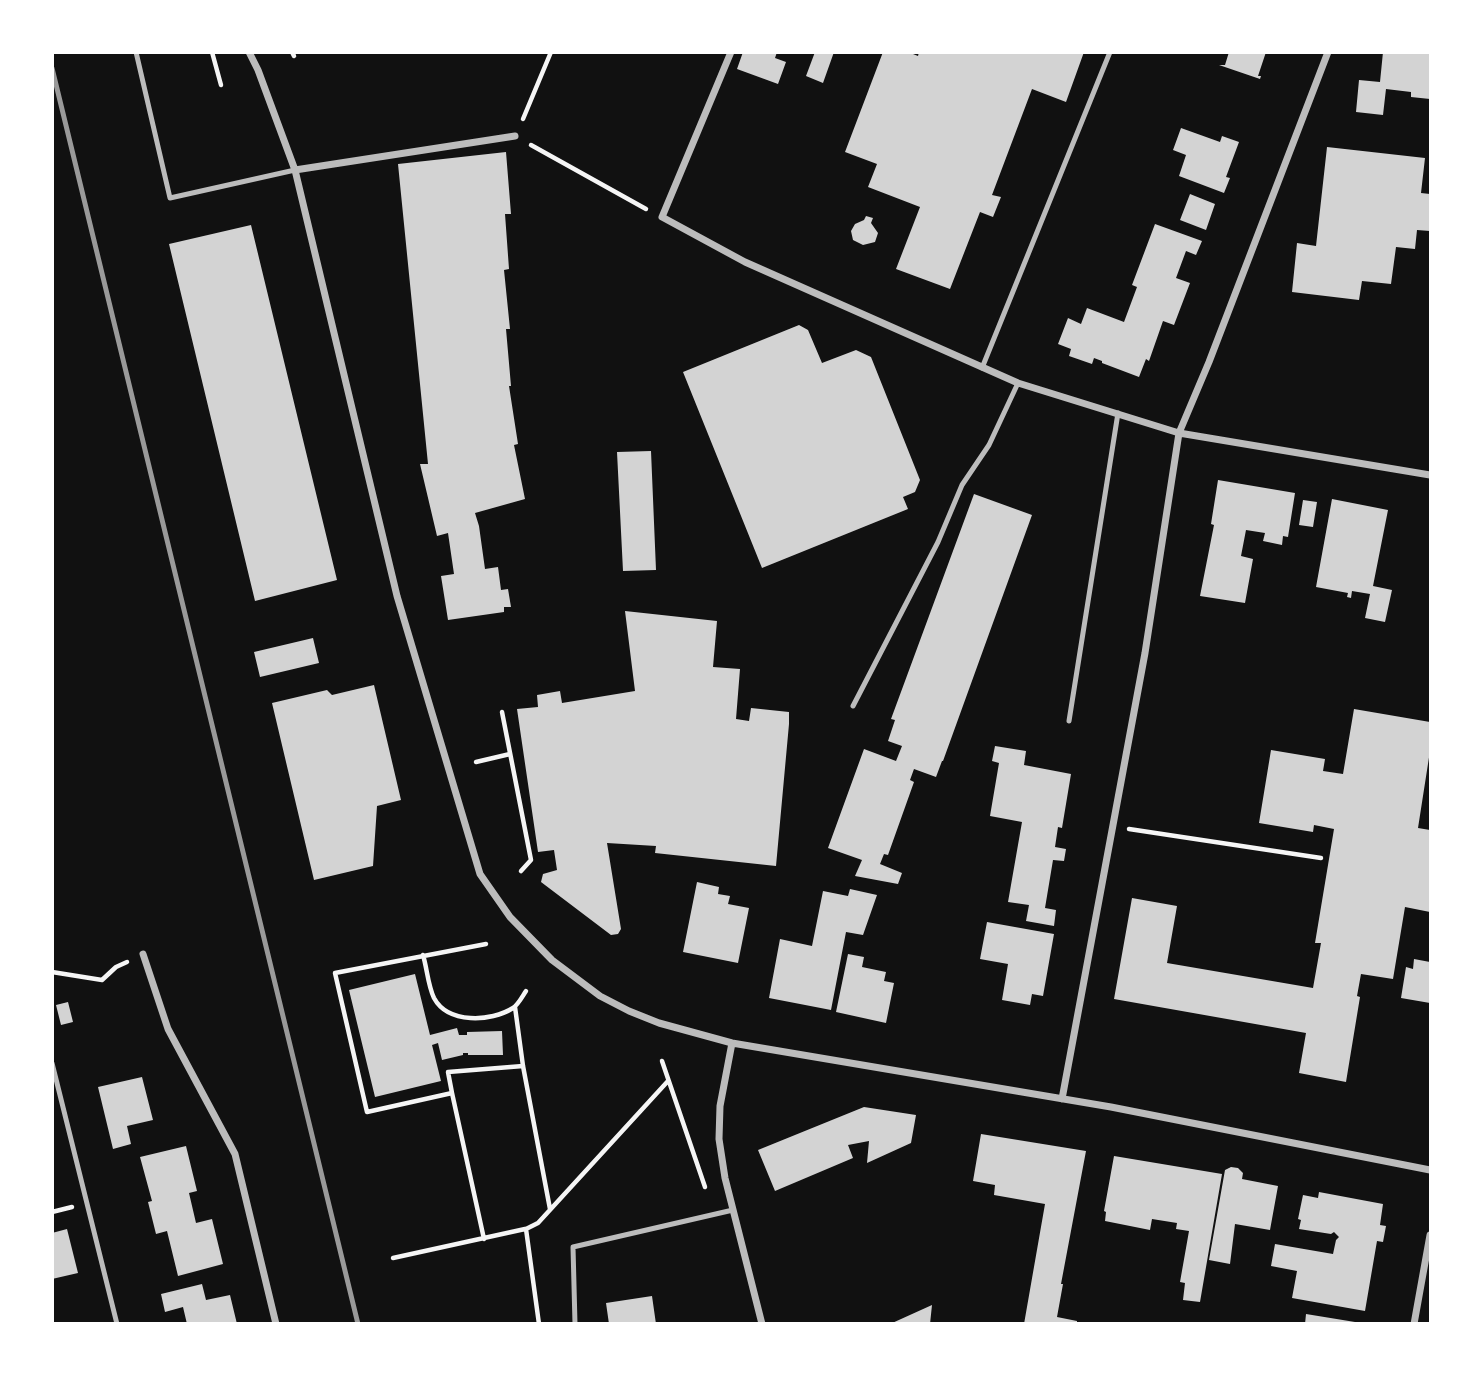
<!DOCTYPE html>
<html>
<head>
<meta charset="utf-8">
<style>
	body { margin:0 }
	#map { position:relative; width:1483px; height:1376px; overflow:hidden; background:#111; font-family:"Roboto Condensed",sans-serif }
	canvas { display:block }
	.frame { position:absolute; inset:0; border:54px solid #fff; pointer-events:none }
</style>
</head>
<body>
<div id="map">
<canvas width="1483" height="1376"></canvas>
<div class="frame"></div>
</div>
<script>
const ctx = document.querySelector('canvas').getContext('2d');
ctx.lineJoin = 'round';
function fillPath(path, color) {
  ctx.fillStyle = color;
  ctx.fill(path, 'evenodd');
}
function stroke(path, color, width, dash) {
  ctx.strokeStyle = color;
  ctx.lineWidth = width;
  ctx.lineCap = dash ? 'butt' : 'round';
  ctx.setLineDash(dash || []);
  ctx.stroke(path);
}
const building = new Path2D(`
	M743,52H777L775,58L786,62L778,84L737,69Z
	M815,52H834L823,83L806,76Z
	M883,52H908L918,56L919,52H1084L1066,102L1032,89L992,195L1001,197L993,217L980,212L950,289L896,269L920,207L868,187L877,164L845,152Z
	M1229,52H1266L1258,76H1261L1260,79L1219,65H1225Z
	M1383,52L1430,53V99L1411,97V92L1386,89L1383,115L1356,112L1359,80L1380,82Z
	M1181,128L1220,142L1222,136L1239,142L1226,177L1230,178L1224,193L1179,176L1186,155L1173,150Z
	M1327,147L1425,158L1421,193L1430,194V231L1417,230L1415,249L1396,247L1391,284L1362,281L1359,300L1292,292L1297,243L1316,246Z
	M506,152L511,214H505L509,269L504,270L510,329H506L511,386H509L518,444L514,445L525,499L475,513L479,526L485,569L498,567L501,590L508,589L511,607H504V612L448,620L441,576L454,574L448,533L437,536L420,464H428L398,164Z
	M1190,194L1215,204L1206,230L1180,220Z
	M866,216L873,218L871,223L878,233L875,242L863,245L853,240L851,231L855,224L864,220Z
	M1155,224L1202,241L1196,255L1186,251L1176,278L1190,283L1174,325L1163,321L1149,361L1146,359L1139,377L1102,363V361L1094,358L1092,364L1069,356L1071,349L1058,344L1068,318L1081,324L1087,308L1124,322L1137,287L1132,285Z
	M251,225L337,580L255,601L169,244Z
	M799,325L808,330L822,363L856,350L871,357L920,480L915,492L903,497L908,509L762,568L683,372Z
	M651,451L656,570L623,571L617,452Z
	M1218,480L1295,493L1288,537L1283,536L1282,545L1263,541L1265,533L1246,530L1241,556L1253,559L1245,603L1200,596L1214,525L1211,524Z
	M974,494L1032,515L943,761H942L936,777L914,769L910,780L914,782L888,855L884,854L880,864L902,873L898,884L855,876L862,860L828,848L864,749L896,761L902,746L888,741L895,720L891,719Z
	M1332,499L1388,510L1373,586L1392,590L1385,622L1365,618L1370,594L1352,591L1351,598L1347,597L1348,593L1316,587Z
	M1303,500L1317,502L1313,527L1299,525Z
	M625,611L717,621L713,667L740,669L736,719L749,721L751,708L789,712V724L776,866L655,853L656,846L607,843L621,929L618,934L611,935L541,882L543,874L557,870L554,850L538,852L517,709L538,707L537,695L560,691L562,703L635,691Z
	M313,638L319,663L260,677L254,652Z
	M374,685L401,800L377,806L373,866L314,880L272,703L327,690L332,695Z
	M1354,709L1430,722V751L1418,828L1430,830V912L1405,907L1393,979L1361,974L1357,996L1360,997L1346,1082L1299,1073L1306,1033L1114,999L1132,898L1177,906L1167,963L1313,988L1321,943H1315L1334,829L1314,825L1313,832L1259,823L1271,750L1325,759L1323,771L1343,774Z
	M995,746L1026,751L1024,765L1071,774L1062,828L1058,827L1055,847L1066,849L1064,861L1053,860L1045,908L1056,910L1054,926L1026,921L1029,905L1008,902L1022,822L990,816L999,763L992,761Z
	M697,882L719,887L718,894L730,896L728,904L749,908L738,963L683,952Z
	M850,889L877,895L863,935L846,932L831,1010L769,998L780,939L812,946L823,891L848,896Z
	M987,922L1054,934L1043,996L1032,994L1030,1005L1002,1000L1008,964L980,959Z
	M848,954L864,957L862,967L886,972L884,981L894,983L886,1023L836,1012Z
	M1414,959L1430,962V1003L1401,998L1406,967L1413,969Z
	M415,974L430,1035L457,1028L459,1035H467V1032L502,1031L503,1055H468V1053H463V1055L442,1060L438,1043L432,1045L441,1081L375,1097L349,990Z
	M68,1002L73,1022L61,1025L56,1005Z
	M142,1077L153,1120L127,1126L131,1144L113,1149L98,1087Z
	M864,1107L916,1115L911,1143L867,1163L869,1141L848,1145L853,1158L775,1191L758,1150Z
	M981,1134L1086,1151L1061,1284H1063L1057,1317L1077,1321V1324H1024L1045,1204L994,1195L995,1185L973,1181Z
	M186,1146L197,1191L189,1193L196,1223L212,1219L223,1264L178,1276L167,1231L156,1234L148,1202L152,1201L140,1157Z
	M1114,1156L1222,1174L1200,1302L1183,1300L1185,1283L1180,1282L1189,1231L1176,1229L1177,1223L1152,1219L1150,1230L1105,1221L1106,1212L1104,1211Z
	M1231,1167L1238,1168L1243,1173L1242,1179L1278,1186L1270,1230L1235,1224L1230,1264L1209,1260L1225,1170Z
	M1319,1192L1383,1204L1380,1225L1386,1226L1383,1242L1377,1241L1365,1311L1292,1298L1297,1271L1271,1266L1275,1244L1333,1254L1336,1240L1339,1237L1334,1232L1331,1234L1299,1229L1301,1220L1298,1219L1303,1195L1318,1198Z
	M67,1229L78,1273L52,1279V1233Z
	M202,1284L206,1300L230,1295L237,1324H187L183,1307L165,1312L161,1294Z
	M652,1296L656,1324H609L606,1303Z
	M932,1305L930,1324H890Z
	M1306,1314L1355,1322V1324H1305Z`);
const path = new Path2D(`
	M212,52L221,85
	M292,52L294,56
	M523,119L551,52
	M531,145L646,209
	M502,712L531,860L521,871
	M476,762L510,754
	M1129,829L1321,858
	M486,944L335,973L367,1112L452,1093L448,1072L523,1066
	M423,955C427,968 428,986 434,998C448,1024 491,1022 513,1008C518,1005 522,997 526,991
	M52,972L102,980L116,967L127,962
	M515,1007L523,1066L550,1209
	M662,1061L705,1187
	M452,1093L484,1239
	M52,1212L72,1207
	M393,1258L525,1229
	M539,1324L526,1229L538,1223L668,1081`);
const service = new Path2D(`
	M136,52L170,198L295,170
	M982,368L1110,52
	M853,706L938,542L962,485L989,445L1018,383
	M1069,721L1118,413
	M52,1063L117,1324
	M575,1324L573,1247L733,1210`);
const minor = new Path2D(`
	M249,52L258,70L295,170L397,596L480,874L510,917L552,960L600,996L629,1011L659,1023L732,1043L1111,1107L1430,1170
	M731,52L662,217L745,262L1018,383L1179,433L1430,475
	M295,170L515,136
	M143,954L168,1029L235,1154L276,1324
	M732,1043L720,1106L719,1139L725,1178L762,1324
	M1062,1099L1145,653L1179,433L1209,362L1328,52
	M1414,1324L1430,1235`);
const rail = new Path2D(`
	M52,68L358,1324`);
fillPath(building, '#d3d3d3');
stroke(path, '#f5f5f5', 4.5);
stroke(service, '#bcbcbc', 5);
stroke(minor, '#bcbcbc', 7);
stroke(rail, '#9a9a9a', 5);
</script>
</body>
</html>
